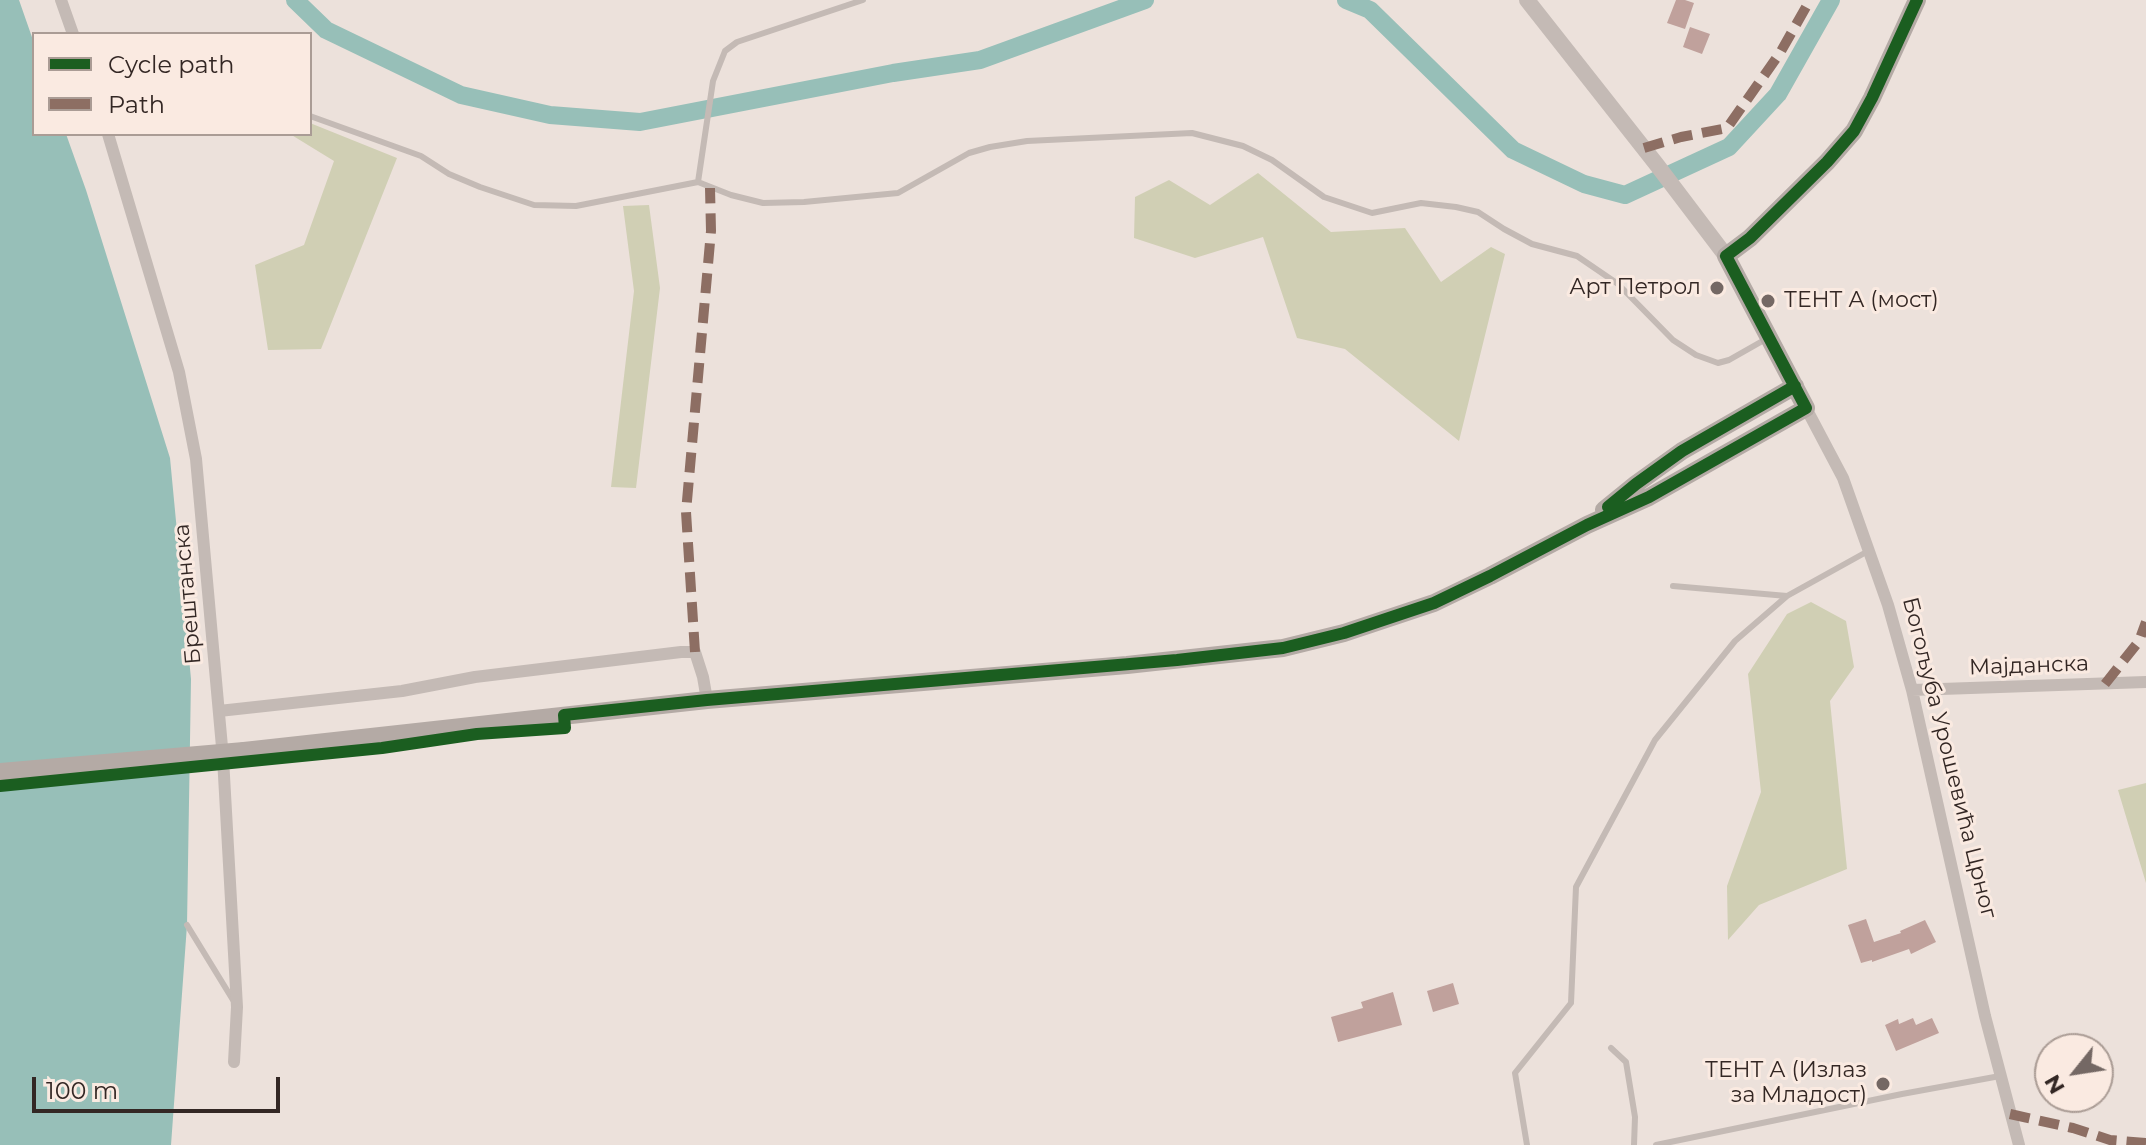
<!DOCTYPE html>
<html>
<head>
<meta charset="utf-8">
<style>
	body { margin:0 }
	#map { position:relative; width:2146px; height:1145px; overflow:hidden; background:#ece1db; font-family:Montserrat,sans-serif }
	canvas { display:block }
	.legend { position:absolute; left:32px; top:32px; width:280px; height:104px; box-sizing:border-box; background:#faeae1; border:2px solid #aa9c95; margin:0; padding:10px 14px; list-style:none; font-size:24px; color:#332724 }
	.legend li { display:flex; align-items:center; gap:16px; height:40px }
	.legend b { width:40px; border:2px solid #aa9c95 }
	.north { position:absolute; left:2034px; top:1033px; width:80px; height:80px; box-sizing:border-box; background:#faeae1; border:2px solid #aa9c95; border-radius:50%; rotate:240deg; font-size:22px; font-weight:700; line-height:32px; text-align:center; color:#332724 }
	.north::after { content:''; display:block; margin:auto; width:28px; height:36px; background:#746864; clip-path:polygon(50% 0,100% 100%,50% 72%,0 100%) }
	.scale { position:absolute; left:32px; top:1077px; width:248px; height:36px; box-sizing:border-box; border:4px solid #332724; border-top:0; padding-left:10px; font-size:24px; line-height:28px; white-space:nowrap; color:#332724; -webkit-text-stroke:6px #faeae1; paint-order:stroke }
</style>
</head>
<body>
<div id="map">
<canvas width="2146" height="1145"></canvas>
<ul class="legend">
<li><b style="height:10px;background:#1b5e20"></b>Cycle path</li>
<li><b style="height:10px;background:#8d6e63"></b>Path</li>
</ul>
<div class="north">N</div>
<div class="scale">100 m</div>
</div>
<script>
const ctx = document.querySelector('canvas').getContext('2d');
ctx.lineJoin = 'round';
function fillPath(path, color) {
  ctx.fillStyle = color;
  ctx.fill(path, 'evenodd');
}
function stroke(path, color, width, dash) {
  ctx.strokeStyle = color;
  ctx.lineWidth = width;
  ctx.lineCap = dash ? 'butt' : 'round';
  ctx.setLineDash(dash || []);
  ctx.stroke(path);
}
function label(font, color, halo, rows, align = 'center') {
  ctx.font = font + ' Montserrat,sans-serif';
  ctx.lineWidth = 6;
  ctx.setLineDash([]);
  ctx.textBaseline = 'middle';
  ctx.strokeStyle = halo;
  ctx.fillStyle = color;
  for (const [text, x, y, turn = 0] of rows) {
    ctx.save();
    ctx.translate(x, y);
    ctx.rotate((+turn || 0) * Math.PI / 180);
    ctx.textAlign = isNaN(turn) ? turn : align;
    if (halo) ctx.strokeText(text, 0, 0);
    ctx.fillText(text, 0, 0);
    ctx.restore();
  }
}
const green = new Path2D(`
	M310,123L397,158L321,349L268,350L255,265L304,245L334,161L290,134H310Z
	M1258,173L1331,232L1405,228L1441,282L1491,247L1505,254L1459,441L1345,349L1297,338L1263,237L1195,258L1134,238L1135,197L1169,180L1210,205Z
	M649,205L660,288L636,488L611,487L634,291L623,206Z
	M1811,602L1846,621L1854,667L1830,701L1847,869L1759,905L1728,940L1727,886L1761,792L1748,674L1787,614Z
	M2146,783V883L2118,790Z`);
const water = new Path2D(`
	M0,0H19L34,43V134H66L86,190L170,458L191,679L187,925L171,1145H0Z`);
const canal = new Path2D(`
	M295,0L326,30L461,95L550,115L640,122L893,73L980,60L1145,0
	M1346,0L1370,10L1513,150L1584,184L1625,195L1729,147L1778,94L1831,0`);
const building = new Path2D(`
	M1676,0H1685L1694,3L1685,29L1667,23Z
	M1690,27L1710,34L1702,54L1683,47Z
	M1866,919L1874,942L1901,933L1900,931L1925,920L1936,942L1911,954L1909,949L1872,962V960L1861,963L1848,925Z
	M1453,983L1459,1004L1433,1012L1427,991Z
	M1393,992L1402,1025L1338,1042L1331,1017L1363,1008L1361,1002Z
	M1913,1018L1916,1025L1932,1018L1939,1033L1896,1051L1885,1025L1898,1019L1899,1024Z`);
const service = new Path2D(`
	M310,116L421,156L449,174L480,187L534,205L576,206L698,182L731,195L763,203L804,202L898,193L969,153L990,147L1027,141L1192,133L1243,146L1272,160L1324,197L1372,213L1421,203L1456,207L1478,212L1504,229L1532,244L1577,256L1618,284L1673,340L1696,355L1718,363L1729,360L1766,339
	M698,182L713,81L725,51L737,42L863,0
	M1673,586L1787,596L1870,550
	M187,925L233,1000
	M1611,1048L1626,1062L1635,1117L1634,1145
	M1527,1145L1515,1073L1571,1003L1576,887L1655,740L1735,641L1787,596
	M1656,1145L1902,1094L2000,1076`);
const minor = new Path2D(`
	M61,0L73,34
	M108,134L179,372L196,459L223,758L237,1007L234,1062
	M1806,408L1843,478L1888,605L1912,690L1985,1016L2019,1145
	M1912,690L2146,682
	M219,711L402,691L475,677L681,652H695L703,677L707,700`);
const tertiary = new Path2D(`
	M1527,0L1657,165L1726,256`);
const secondary = new Path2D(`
	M1604,510L1636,484L1682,451L1795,386
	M244,751L707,700L1127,665L1283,648L1344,633L1434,603L1490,576L1587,525L1649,497L1806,408L1726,256L1750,238L1827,162L1854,131L1872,98L1917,0`);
const secondaryBridge = new Path2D(`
	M0,772L244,751`);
const quiet = new Path2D(`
	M1644,148L1681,137L1727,128L1780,53L1810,0
	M695,652L686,512L711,231L710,188
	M2105,684L2139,641L2146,622
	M2010,1114L2073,1128L2110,1140L2146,1143`);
const cycleway = new Path2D(`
	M1608,507L1636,484L1682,451L1795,386
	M0,786L382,748L477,734L565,728L564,715L707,700L1177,660L1283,648L1344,633L1434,603L1490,576L1587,525L1649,497L1806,408L1726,256L1750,238L1827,162L1854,131L1872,98L1917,0`);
const markers = [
	[1717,288,8,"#746864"],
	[1768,301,8,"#746864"],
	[1883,1084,8,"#746864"]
];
const poiNames = [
	["Арт Петрол",1701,288],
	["ТЕНТ А (мост)",1784,301,"left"],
	["ТЕНТ А (Излаз",1867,1071],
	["за Младост)",1867,1096]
];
const streetNames = [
	["Брештанска",188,594,-95],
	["Мајданска",2029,666,-2],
	["Богољуба Урошевића Црног",1949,758,76]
];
fillPath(green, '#d0cfb4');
fillPath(water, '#97bfb8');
stroke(canal, '#97bfb8', 18);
fillPath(building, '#c0a19c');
stroke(service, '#c4bab5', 6);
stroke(minor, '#c4bab5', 12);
stroke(tertiary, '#c4bab5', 16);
stroke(secondary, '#b4aaa5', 18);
stroke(secondaryBridge, '#b4aaa5', 18);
stroke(quiet, '#8d6e63', 10, [20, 10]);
stroke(cycleway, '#1b5e20', 12);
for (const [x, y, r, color] of markers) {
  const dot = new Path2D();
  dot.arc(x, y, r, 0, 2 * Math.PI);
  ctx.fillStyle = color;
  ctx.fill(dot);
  stroke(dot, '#faeae1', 3);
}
label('22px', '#332724', '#faeae1', poiNames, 'right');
label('22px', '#332724', '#faeae1', streetNames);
</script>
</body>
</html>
